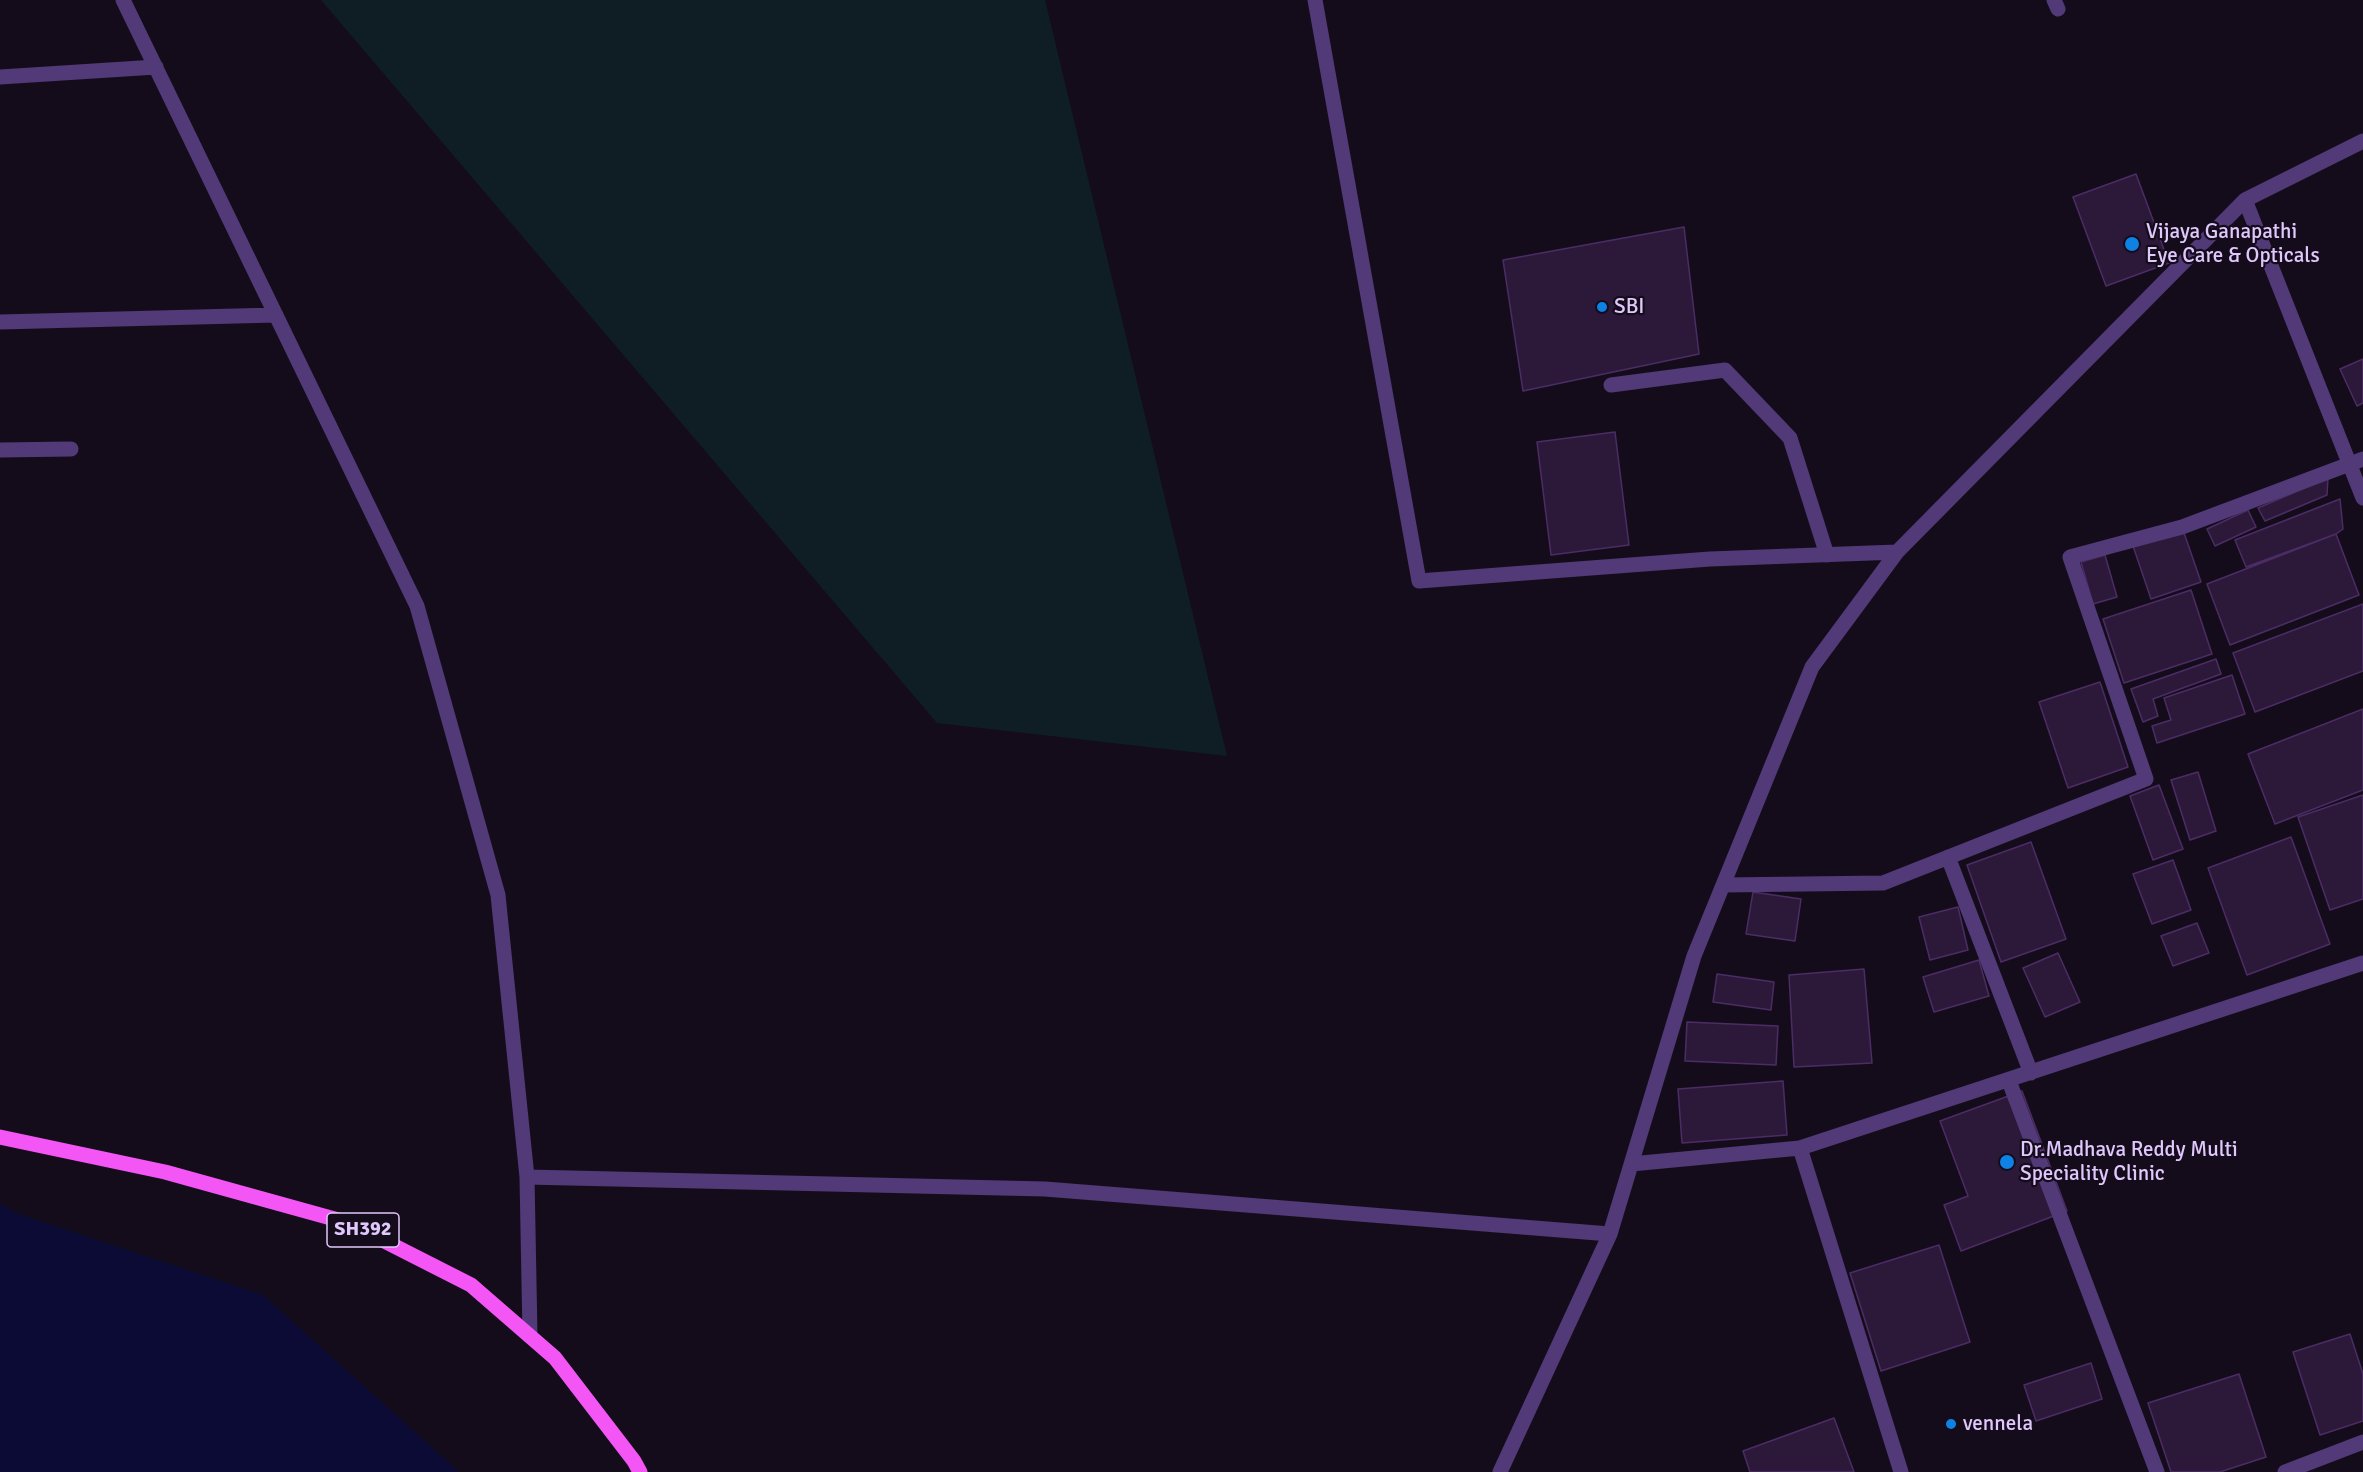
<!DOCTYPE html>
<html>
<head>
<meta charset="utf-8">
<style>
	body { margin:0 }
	canvas { display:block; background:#140c1b }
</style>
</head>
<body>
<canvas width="2363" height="1472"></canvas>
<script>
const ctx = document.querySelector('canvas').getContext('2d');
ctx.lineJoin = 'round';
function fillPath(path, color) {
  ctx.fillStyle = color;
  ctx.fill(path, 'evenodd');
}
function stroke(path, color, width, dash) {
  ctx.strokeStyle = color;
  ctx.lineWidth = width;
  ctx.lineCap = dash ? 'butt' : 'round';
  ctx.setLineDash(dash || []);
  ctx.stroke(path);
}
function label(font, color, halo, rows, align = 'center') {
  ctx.font = font + ' Signika,sans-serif';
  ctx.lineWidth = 4.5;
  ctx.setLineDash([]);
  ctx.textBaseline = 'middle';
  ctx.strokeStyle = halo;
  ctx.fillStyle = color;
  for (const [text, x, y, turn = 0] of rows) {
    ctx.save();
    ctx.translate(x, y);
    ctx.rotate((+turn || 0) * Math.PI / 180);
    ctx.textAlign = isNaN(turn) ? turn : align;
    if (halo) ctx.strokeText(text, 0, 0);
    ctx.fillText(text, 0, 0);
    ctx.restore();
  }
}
const green = new Path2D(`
	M321,0H1045L1227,756L937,723Z`);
const water = new Path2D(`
	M0,1204L16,1213L263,1295L459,1472H0Z`);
const building = new Path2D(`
	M2136,174L2169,263L2106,286L2073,197Z
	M1684,227L1699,354L1523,391L1503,260Z
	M2363,359V403L2357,406L2340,369Z
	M1615,432L1629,545L1551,555L1537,442Z
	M2328,478L2327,495L2265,521L2258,508Z
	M2340,499L2343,529L2336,534L2246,567L2235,540Z
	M2248,510L2256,527L2215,546L2207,529Z
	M2182,527L2201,582L2151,599L2132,543Z
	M2336,534L2359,595L2230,645L2207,584Z
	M2105,555L2117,597L2093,604L2081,562Z
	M2191,590L2212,654L2124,683L2103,619Z
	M2363,604V671L2255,712L2233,653Z
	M2216,659L2221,674L2153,699L2158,716L2143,722L2131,689Z
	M2232,675L2245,714L2157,743L2152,726L2171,720L2164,698Z
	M2100,682L2128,767L2068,788L2039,702Z
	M2363,709V790L2275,824L2248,754Z
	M2198,772L2216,831L2190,840L2171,780Z
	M2159,785L2183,849L2153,860L2130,796Z
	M2363,795V899L2330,910L2298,817Z
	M2291,837L2330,944L2247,975L2208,868Z
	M2031,842L2066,939L2001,962L1967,865Z
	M2173,860L2191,910L2152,924L2133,874Z
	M1753,892L1801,899L1795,941L1746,934Z
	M1958,907L1968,950L1930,960L1919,917Z
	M2197,923L2209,953L2173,966L2161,936Z
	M2058,953L2080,1002L2045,1017L2023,968Z
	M1979,960L1989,996L1934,1012L1923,977Z
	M1864,969L1872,1063L1794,1067L1789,975Z
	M1717,974L1774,982L1771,1010L1713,1002Z
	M1687,1022L1778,1026L1776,1065L1685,1061Z
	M1783,1081L1787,1135L1682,1143L1678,1089Z
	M2022,1091L2067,1211L1961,1251L1944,1205L1968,1196L1940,1121Z
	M1939,1245L1970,1342L1881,1371L1850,1273Z
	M2350,1334L2363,1374V1421L2320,1435L2293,1352Z
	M2091,1363L2102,1399L2036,1421L2024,1385Z
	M2239,1374L2266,1457L2220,1472H2171L2148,1403Z
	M1834,1418L1854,1472H1750L1743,1451Z`);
const minor = new Path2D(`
	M123,0L417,606L498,895L527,1177
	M1315,0L1419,581L1710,559L1897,552
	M2054,0L2058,9
	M0,77L156,67
	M2245,200L2363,498
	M0,322L276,315
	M1611,385L1725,370L1790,438L1827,555
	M0,450L71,449
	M1948,857L2031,1073
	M1723,885L1883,883L2146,779L2070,557L2182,527L2363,459
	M2009,1081L2157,1472
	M1800,1148L1901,1472
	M1631,1164L1800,1148L2363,963
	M530,1336L527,1177L1045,1189L1610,1234
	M1500,1472L1610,1234L1694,956L1812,667L1897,552L2245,200L2363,141
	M2285,1472L2363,1442`);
const major = new Path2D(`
	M0,1137L165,1172L349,1223L471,1285L555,1358L634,1461L640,1472`);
const markers = [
	[2132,244,8,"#0d81e4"],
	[1602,307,6,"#0d81e4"],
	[2007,1162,8,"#0d81e4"],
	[1951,1424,6,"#0d81e4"]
];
const shields = [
	[363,1230,72]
];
const shieldNames = [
	["SH392",363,1230]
];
const poiNames = [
	["Vijaya Ganapathi",2146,232],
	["Eye Care & Opticals",2146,256],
	["SBI",1614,307],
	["Dr.Madhava Reddy Multi",2020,1150],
	["Speciality Clinic",2020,1174],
	["vennela",1963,1424]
];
fillPath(green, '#0f1d24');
fillPath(water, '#0b0b35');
fillPath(building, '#2c193a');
stroke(building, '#4c2c65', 1.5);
stroke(minor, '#523977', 15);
stroke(major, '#f356f5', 15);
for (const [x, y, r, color] of markers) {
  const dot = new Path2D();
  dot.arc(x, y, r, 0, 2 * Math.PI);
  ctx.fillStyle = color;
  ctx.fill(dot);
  stroke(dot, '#140c1b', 2);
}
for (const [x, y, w] of shields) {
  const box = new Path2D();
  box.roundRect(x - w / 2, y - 17, w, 34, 4.5);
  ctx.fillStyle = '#140c1b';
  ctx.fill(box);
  stroke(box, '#e1c8fc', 1.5);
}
label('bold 20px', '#e1c8fc', null, shieldNames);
label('21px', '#e1c8fc', '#140c1b', poiNames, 'left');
</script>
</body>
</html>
